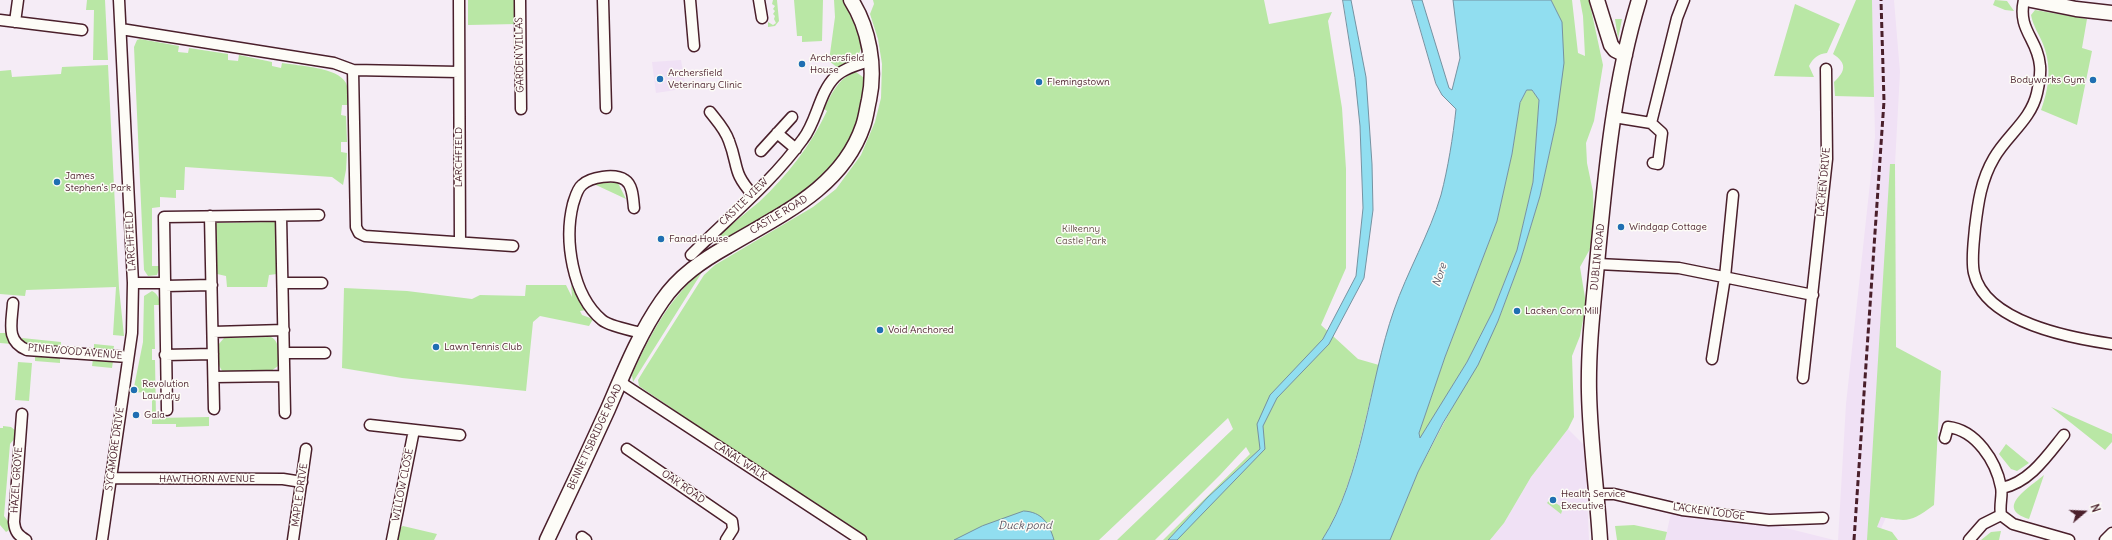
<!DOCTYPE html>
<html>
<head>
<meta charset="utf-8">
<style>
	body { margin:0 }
	#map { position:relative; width:2112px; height:540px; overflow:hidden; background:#f5ecf6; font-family:Delius,sans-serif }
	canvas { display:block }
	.north { position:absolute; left:2064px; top:492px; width:40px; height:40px; -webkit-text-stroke:3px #fdfcf7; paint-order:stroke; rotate:71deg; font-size:11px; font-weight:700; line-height:16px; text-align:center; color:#4a1f2b }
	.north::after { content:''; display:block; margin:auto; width:14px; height:18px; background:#4a1f2b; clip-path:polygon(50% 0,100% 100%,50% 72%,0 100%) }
</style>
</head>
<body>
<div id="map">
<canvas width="2112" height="540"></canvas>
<div class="north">N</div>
</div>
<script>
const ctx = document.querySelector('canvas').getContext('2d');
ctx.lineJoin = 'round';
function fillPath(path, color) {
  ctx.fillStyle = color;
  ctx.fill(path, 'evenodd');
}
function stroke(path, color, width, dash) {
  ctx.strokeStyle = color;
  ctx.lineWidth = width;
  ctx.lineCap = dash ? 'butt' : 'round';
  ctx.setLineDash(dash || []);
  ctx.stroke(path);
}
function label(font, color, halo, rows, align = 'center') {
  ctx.font = font + ' Delius,sans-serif';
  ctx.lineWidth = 3;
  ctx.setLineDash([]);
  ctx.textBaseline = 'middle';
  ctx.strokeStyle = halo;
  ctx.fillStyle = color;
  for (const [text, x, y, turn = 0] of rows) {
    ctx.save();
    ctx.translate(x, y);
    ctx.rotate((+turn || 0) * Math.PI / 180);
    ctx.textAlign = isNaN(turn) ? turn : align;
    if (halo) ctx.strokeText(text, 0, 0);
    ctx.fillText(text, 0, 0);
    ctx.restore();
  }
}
const built = new Path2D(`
	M1872,0H1894L1900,72L1895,164L1896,347L1887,515L1876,540H1838L1846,404L1875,137Z
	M681,60L685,83L682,89L656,93L652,62Z
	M1568,429L1585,446L1589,540H1490L1504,523L1531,477Z
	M1671,513L1695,518L1763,525L1770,524L1834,540H1665Z`);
const green = new Path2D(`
	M87,0H105L108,60H93L94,10H86Z
	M468,0H517V24L468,25Z
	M773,0H777L779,21L775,26L768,27V22L773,25L776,23L774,19L775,16L773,14L775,11L773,9L775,6L772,4Z
	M794,0H823L822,41L802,42V36H797Z
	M834,0H843L854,17L863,44L858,56L838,68L829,61L835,17Z
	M873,0H1264L1269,24L1332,12L1328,21L1342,108L1346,169V268L1321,325L1358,359L1379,365C1363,422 1354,490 1322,540H1177L1252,456L1208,497L1168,540H1163L1250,454L1246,447L1220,475L1155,540H1117L1233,429L1228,418L1099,540H865L639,386L638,380L644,370L704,275L715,265L813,207L836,189L861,155L875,122L881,98L882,64L878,39L870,14L874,4Z
	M1551,0H1572L1578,53L1585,56L1583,16L1580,0H1589L1603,65L1594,121L1586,143L1587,163L1593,192L1594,232L1590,249L1580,267L1586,304L1580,336L1572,356L1574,417L1568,429L1531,477L1504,523L1490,540H1390L1418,472L1498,321L1520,262L1540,196L1556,123L1562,22Z
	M1856,0H1872L1874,97L1835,96L1834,82C1846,71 1847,63 1833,54Z
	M1995,0L2007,1L2014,11L2005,10L1993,5Z
	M1795,4L1840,24L1827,53C1818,54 1813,58 1809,66L1814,77L1774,76Z
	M2035,10L2087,19L2082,48L2092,51L2077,125L2041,110C2049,88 2052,67 2043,44C2039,34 2033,26 2031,15Z
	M1615,19H1622L1618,39Z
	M140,39L179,46L178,52L188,53L189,48L228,54V60L238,61L239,55L272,62V66L281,68L282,63C299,66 338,67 346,83C349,90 347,98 347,105H342L341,115L346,116L347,142H341V152L347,153L346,170L343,185L332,177L185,167L184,190H176V198L160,197V207L152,208V266H160L157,275L148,276L144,270L134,47L137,40Z
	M108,65L119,288L124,336L113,335L116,287L26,290L25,296L0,294V71L11,70L12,77L61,74L62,67Z
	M856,72L867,80C863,96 862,115 855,131C831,190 765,217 714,247L716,238C730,225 745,214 759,202C787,176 811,145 827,111L824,109C832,93 839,77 856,72Z
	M1527,90H1532L1539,100L1533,182L1517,250L1493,311L1467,362L1420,439L1419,433L1445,357L1497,221L1512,154L1520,103Z
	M1890,164H1895L1896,347L1941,371L1934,505C1911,522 1909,522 1881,517L1877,527L1892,532L1898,540H1867Z
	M599,182L618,183L626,199L596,185L595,183Z
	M275,222L277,274L269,275L267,287H227L226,276L217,274L216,223Z
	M704,269L633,382L632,375C650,335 669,298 704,269Z
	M526,285H566L572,297L571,285L586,310L580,311L582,315L593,319L589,326L540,316L533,322L526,391L402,378L342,368L344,288L407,291L472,299L480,295L525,296Z
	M152,291C157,293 160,299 160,305H154L155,349H152V360H155L156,418L209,417V426L176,427V424H152V393L133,392L143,342L144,296Z
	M0,333H8L12,344L0,343Z
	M271,337C281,342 278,356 278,366L271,371L225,373C216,367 218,354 218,345L224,338Z
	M22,338L61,342V347L27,345L22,341Z
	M94,344L114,346L113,351L94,350Z
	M35,354L60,356V363L35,361Z
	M93,359L113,361L112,368L92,366Z
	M18,362L32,363L29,401L15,400Z
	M2051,407L2112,434V442L2105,450Z
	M3,426L11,427L16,431V437L10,444L4,516L10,524L11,529L6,532L0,525V428H3Z
	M2006,444L2029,463L2017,471L2011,469L1999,454Z
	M2044,475L2029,519C1994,508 2029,488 2044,475Z
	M1550,499L1563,508L1561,514L1547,503Z
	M1634,525L1667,532L1665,540H1617L1615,526Z
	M403,526L437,534L434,540H398L400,528Z
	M2001,531L1999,540H1981L1991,532Z`);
const water = new Path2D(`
	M1343,0H1351L1366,77L1372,164L1373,210L1364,278L1329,344L1277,398L1263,426L1265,449L1177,540H1168L1208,497L1260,449L1257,424L1270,395L1323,339L1356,276L1363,208L1360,126L1355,78Z
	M1412,0H1422L1449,88L1452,90L1460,58L1453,0H1551L1562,22L1564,63L1556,123L1540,196L1520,262L1498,321L1478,365L1443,423L1418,472L1390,540H1322C1363,477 1369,381 1394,310C1407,272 1430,233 1441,195C1448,168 1453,137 1456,109L1442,95L1436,84ZM1527,90H1532L1539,100L1533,182L1517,250L1493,311L1467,362L1420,438L1419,433L1445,357L1497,221L1512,154L1520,103Z
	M1024,511C1042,512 1049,523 1054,540H954L982,526Z`);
const street = new Path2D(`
	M459,0L460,242
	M520,0L521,109
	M603,0L606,108
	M690,0L694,46
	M759,0L762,18
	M2024,0C2017,30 2038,39 2040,66C2041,75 2039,84 2037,93C2031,120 2007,135 1994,158C1981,180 1978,203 1975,228C1974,241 1971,260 1974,273C1985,322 2070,338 2112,344
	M0,20L82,30
	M15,22L18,0
	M121,29L334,63L353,70L459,72
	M353,70L356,227L359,233L365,236L513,246
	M710,112C717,121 725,129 729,141C739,167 732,172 753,195
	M1614,117L1651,123L1677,18L1684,0
	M1651,123L1662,133L1658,164L1653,163
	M777,133L796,149
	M761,151L792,117
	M634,208C633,199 633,185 625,180C615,173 590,177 582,185C577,189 575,198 573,204C564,240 572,295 602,320C609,326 633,331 642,333
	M210,216L214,409
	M281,216L285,413
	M691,255C729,217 772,182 803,139C817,121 819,93 835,77C844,68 859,64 871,61
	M1598,264L1679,268L1813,295
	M133,283H164
	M283,283H322
	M165,286L212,285
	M13,303C12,322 5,341 27,350L128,357
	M213,332L284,330
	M284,353H325
	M165,355L213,354
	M1712,359L1725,277L1733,195
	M214,377L284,376
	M1803,378L1827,159L1826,69
	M620,382L861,540
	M167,410L164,217L319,215
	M22,414L14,522C15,532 18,535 26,540
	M370,425L460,435
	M1945,438L1948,427C1976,430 1996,461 2001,487C2003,495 1999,505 2001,515L2013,524L2069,540
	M627,449L732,521L733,529L726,540
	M111,478L283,479L302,482
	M2002,488C2030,482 2047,456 2064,435
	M1597,494H1614L1682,510L1769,520L1823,518
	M582,537L586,540
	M102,540L132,333L133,283L119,0
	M293,540L306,449
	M392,540L414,430
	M1969,540L1983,524L2001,515
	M2105,540L2112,533`);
const secondary = new Path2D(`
	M1597,0L1611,45L1615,50L1625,55
	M2031,0L2076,9L2112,13
	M547,540C568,496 588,453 608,409C624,372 639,334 662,301C679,276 703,260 728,246C780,215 842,188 863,126C866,118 867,108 869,100C876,67 869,28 851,0
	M1600,540C1597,491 1590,441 1589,392C1588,345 1594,300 1598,253C1606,169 1614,82 1639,0`);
const rail = new Path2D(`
	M1854,540L1884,101L1881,0`);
const markers = [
	[802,64,4,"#1f6fb2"],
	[660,79,4,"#1f6fb2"],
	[2093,80,4,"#1f6fb2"],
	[1039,82,4,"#1f6fb2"],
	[57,182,4,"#1f6fb2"],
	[1621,227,4,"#1f6fb2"],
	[661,239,4,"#1f6fb2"],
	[1517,311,4,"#1f6fb2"],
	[880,330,4,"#1f6fb2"],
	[436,347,4,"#1f6fb2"],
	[134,390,4,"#1f6fb2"],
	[136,415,4,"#1f6fb2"],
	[1553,500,4,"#1f6fb2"]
];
const streetNames = [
	["GARDEN VILLAS",520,55,-91],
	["LARCHFIELD",459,157,-90],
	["LACKEN DRIVE",1824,182,-85],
	["CASTLE VIEW",744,202,-44],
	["CASTLE ROAD",779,215,-31],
	["LARCHFIELD",131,241,-93],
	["DUBLIN ROAD",1598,257,-84],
	["PINEWOOD AVENUE",75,352,5],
	["BENNETTSBRIDGE ROAD",595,437,-65],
	["SYCAMORE DRIVE",115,449,-82],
	["CANAL WALK",740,461,33],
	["HAWTHORN AVENUE",207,479],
	["HAZEL GROVE",17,480,-86],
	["WILLOW CLOSE",403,485,-79],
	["OAK ROAD",683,487,35],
	["MAPLE DRIVE",300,495,-82],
	["LACKEN LODGE",1709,512,8]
];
const poiNames = [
	["Archersfield",810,58],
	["House",810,70],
	["Archersfield",668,73],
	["Veterinary Clinic",668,85],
	["Bodyworks Gym",2085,80,"right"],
	["Flemingstown",1047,82],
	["James",65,176],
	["Stephen's Park",65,188],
	["Windgap Cottage",1629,227],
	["Fanad House",669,239],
	["Lacken Corn Mill",1525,311],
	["Void Anchored",888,330],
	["Lawn Tennis Club",444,347],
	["Revolution",142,384],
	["Laundry",142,396],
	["Gala",144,415],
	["Health Service",1561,494],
	["Executive",1561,506]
];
const parkNames = [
	["Kilkenny",1081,229],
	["Castle Park",1081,241]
];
const waterNames = [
	["Nore",1440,275,-72],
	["Duck pond",1025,526]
];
fillPath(built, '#f0e1f5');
fillPath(green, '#b9e7a5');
fillPath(water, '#91def0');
stroke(water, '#7592a1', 1);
stroke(street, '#4a1f2b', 13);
stroke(secondary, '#4a1f2b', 17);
stroke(street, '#fdfcf7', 10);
stroke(secondary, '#fdfcf7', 14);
stroke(rail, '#4a1f2b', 3, [6, 3]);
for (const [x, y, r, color] of markers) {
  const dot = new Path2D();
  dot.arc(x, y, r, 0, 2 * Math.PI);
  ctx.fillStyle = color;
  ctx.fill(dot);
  stroke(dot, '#fdfcf7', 1.5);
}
label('10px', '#4a1f2b', '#fdfcf7', streetNames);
label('10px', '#4a1f2b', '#fdfcf7', poiNames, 'left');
label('10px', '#66514a', '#fdfcf7', parkNames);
label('italic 11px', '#5f5866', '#fdfcf7', waterNames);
</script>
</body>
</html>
